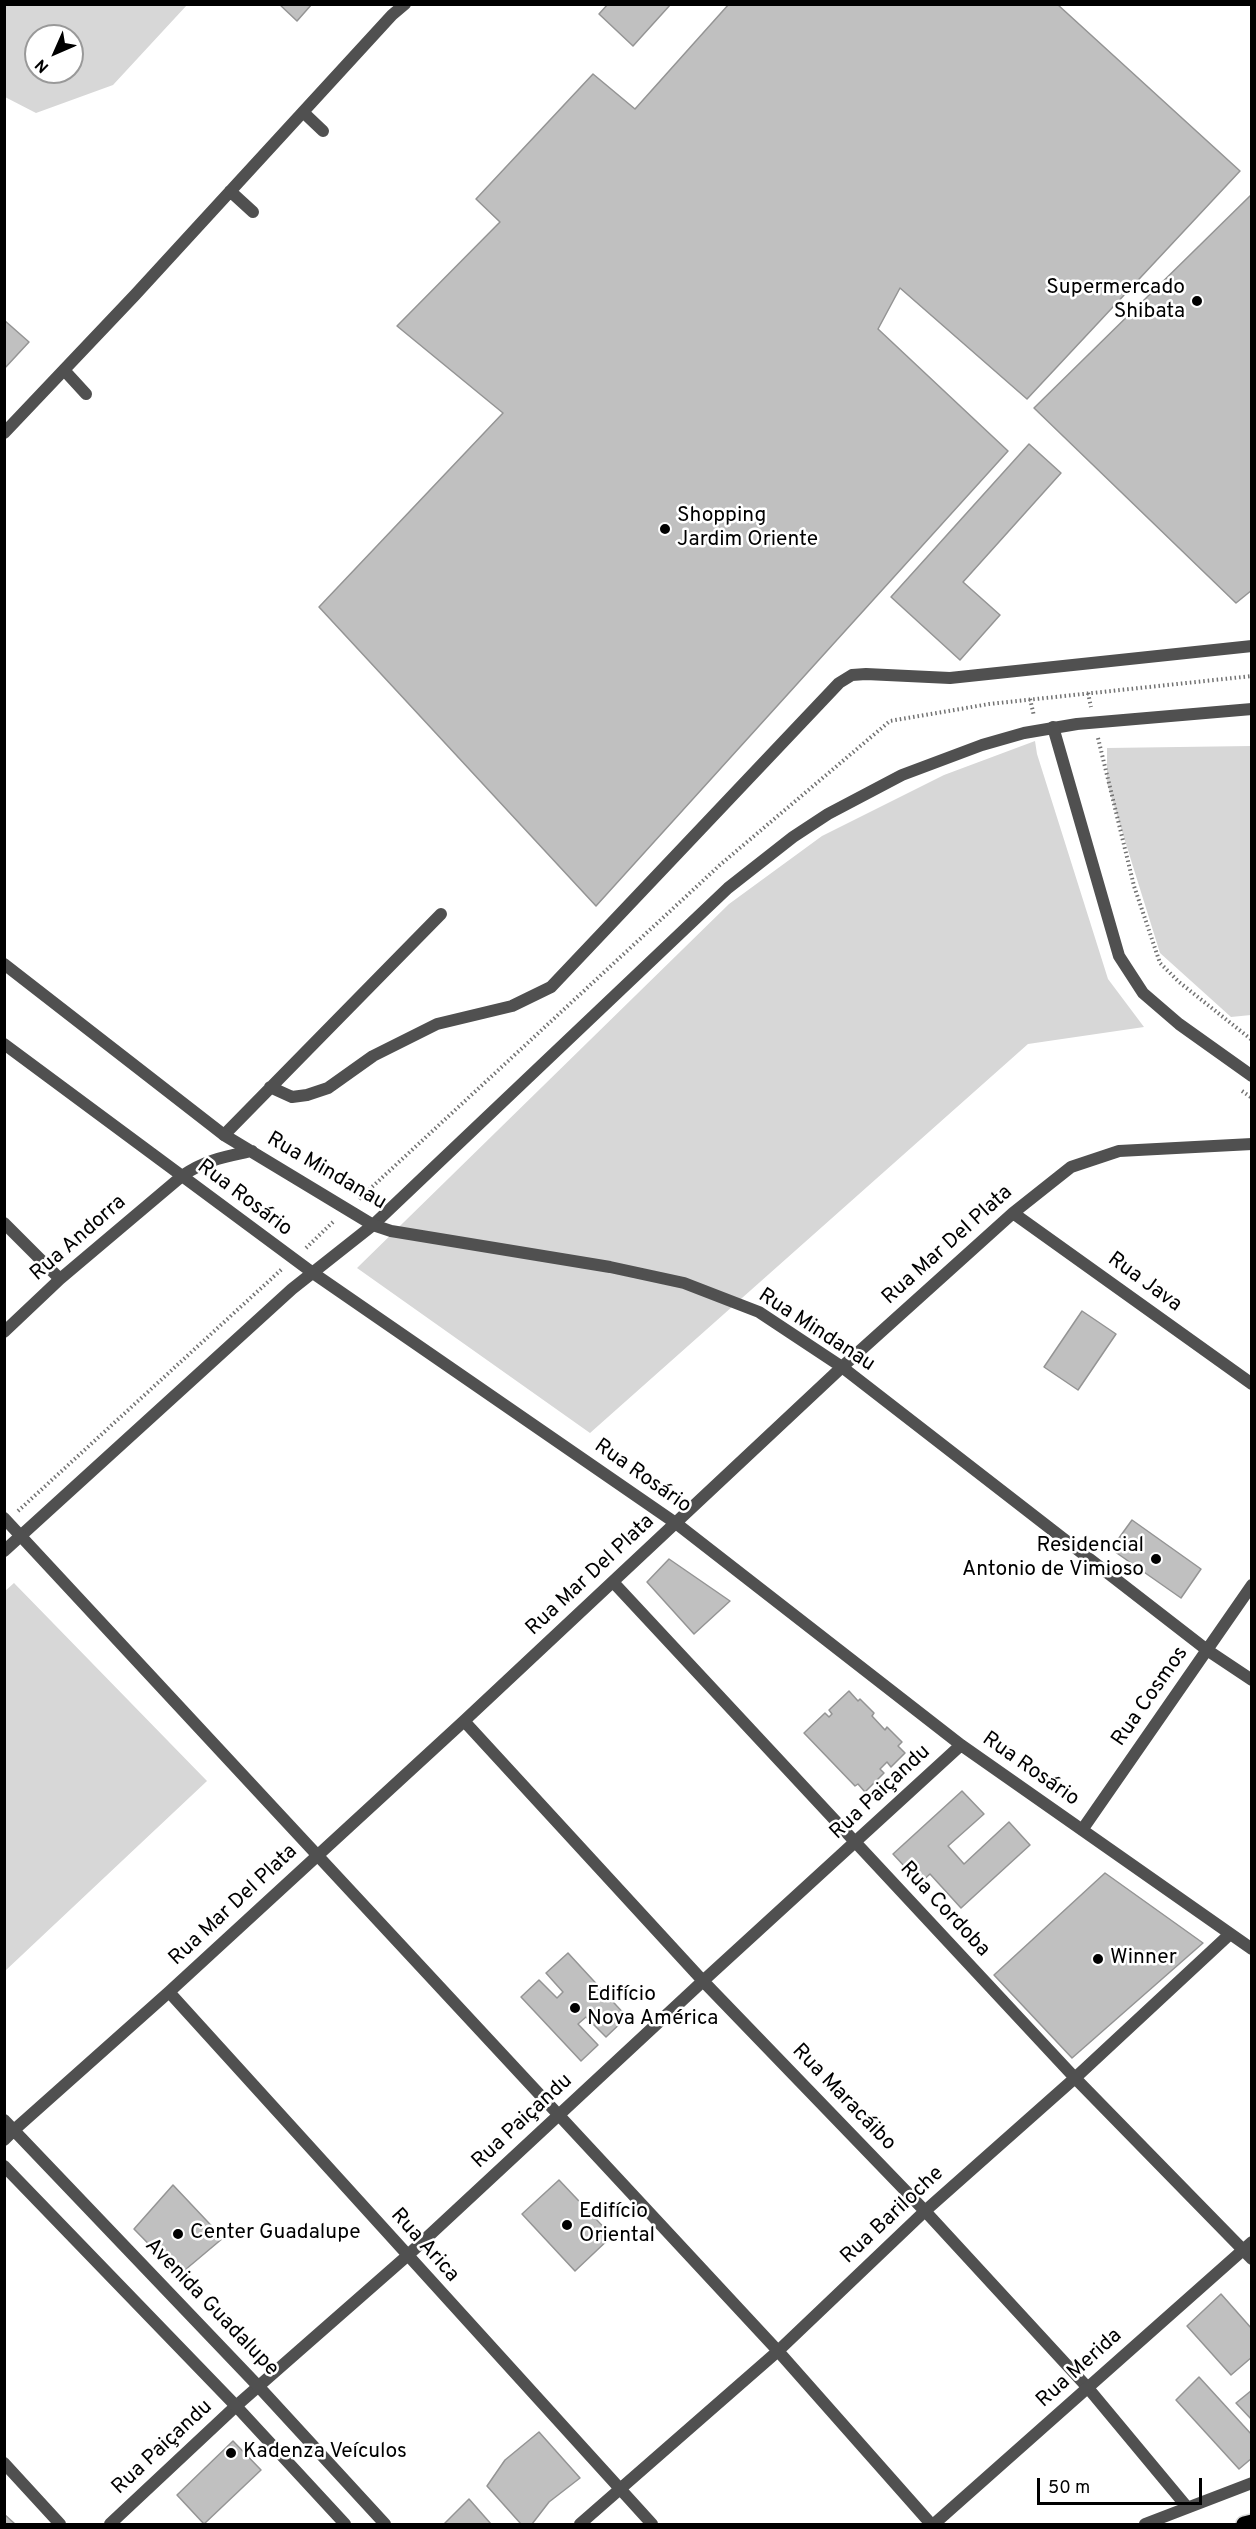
<!DOCTYPE html>
<html>
<head>
<meta charset="utf-8">
<style>
	body { margin:0 }
	#map { position:relative; width:1256px; height:2529px; overflow:hidden; background:#fff; font-family:Overpass,sans-serif }
	canvas { display:block }
	.frame { position:absolute; inset:0; border:6px solid #000; pointer-events:none }
	.north { position:absolute; left:24px; top:24px; width:60px; height:60px; box-sizing:border-box; background:#fff; border:2px solid #999; border-radius:50%; rotate:225deg; font-size:16px; font-weight:700; line-height:24px; text-align:center; color:#000 }
	.north::after { content:''; display:block; margin:auto; width:21px; height:27px; background:#000; clip-path:polygon(50% 0,100% 100%,50% 72%,0 100%) }
	.scale { position:absolute; left:1037px; top:2478px; width:165px; height:27px; box-sizing:border-box; border:3px solid #000; border-top:0; padding-left:8px; font-size:18px; line-height:21px; white-space:nowrap; color:#000; -webkit-text-stroke:4px #fff; paint-order:stroke }
</style>
</head>
<body>
<div id="map">
<canvas width="1256" height="2529"></canvas>
<div class="frame"></div>
<div class="north">N</div>
<div class="scale">50 m</div>
</div>
<script>
const ctx = document.querySelector('canvas').getContext('2d');
ctx.lineJoin = 'round';
function fillPath(path, color) {
  ctx.fillStyle = color;
  ctx.fill(path, 'evenodd');
}
function stroke(path, color, width, dash) {
  ctx.strokeStyle = color;
  ctx.lineWidth = width;
  ctx.lineCap = dash ? 'butt' : 'round';
  ctx.setLineDash(dash || []);
  ctx.stroke(path);
}
function label(font, color, halo, rows, align = 'center') {
  ctx.font = font + ' Overpass,sans-serif';
  ctx.lineWidth = 5;
  ctx.setLineDash([]);
  ctx.textBaseline = 'middle';
  ctx.strokeStyle = halo;
  ctx.fillStyle = color;
  for (const [text, x, y, turn = 0] of rows) {
    ctx.save();
    ctx.translate(x, y);
    ctx.rotate((+turn || 0) * Math.PI / 180);
    ctx.textAlign = isNaN(turn) ? turn : align;
    if (halo) ctx.strokeText(text, 0, 0);
    ctx.fillText(text, 0, 0);
    ctx.restore();
  }
}
const green = new Path2D(`
	M4,5L5,4L187,5L113,85L36,113L5,97ZM36,36H72V72H36Z
	M1035,741L1037,754L1108,979L1144,1027L1028,1044L590,1433L357,1268L729,904L822,836L944,775Z
	M1251,746V1015L1231,1017L1160,953L1107,783V748Z
	M14,1583L207,1781L5,1971L4,1592Z`);
const building = new Path2D(`
	M279,4H312L297,21Z
	M608,4H671L633,46L599,14Z
	M729,4H1057L1240,171L1027,399L900,288L878,329L1008,451L596,906L319,607L503,413L397,326L500,222L476,199L593,74L635,109Z
	M1252,194V590L1236,603L1034,408Z
	M4,320L29,342L4,369Z
	M1029,444L1061,473L963,582L1000,615L960,660L891,597Z
	M1082,1311L1116,1334L1078,1390L1044,1367Z
	M1132,1520L1201,1569L1181,1598L1111,1549Z
	M669,1559L730,1601L694,1634L647,1582Z
	M849,1691L858,1701L860,1699L874,1713L872,1716L885,1730L887,1727L902,1742L898,1746L905,1753L891,1767L887,1762L880,1769L884,1773L865,1792L858,1784L855,1786L804,1733L825,1713L829,1717L832,1714L829,1710Z
	M962,1791L984,1814L948,1846L964,1864L1009,1822L1030,1845L961,1908L930,1874L920,1883L893,1854Z
	M1105,1873L1203,1943L1072,2058L994,1975Z
	M568,1953L627,2017L606,2037L586,2017L578,2024L598,2045L581,2061L521,1997L539,1980L557,1998L563,1992L546,1973Z
	M559,2180L612,2236L575,2271L522,2214Z
	M173,2185L223,2238L179,2275L134,2229Z
	M1221,2294L1252,2329V2357L1231,2375L1187,2326Z
	M1199,2377L1252,2435V2458L1239,2469L1176,2400Z
	M1252,2390V2420L1236,2403Z
	M539,2432L580,2478L549,2502L532,2524H521L487,2486L505,2460Z
	M233,2441L261,2470L204,2524L177,2495Z
	M469,2499L491,2524H444Z
	M4,2514L15,2524H4Z`);
const path = new Path2D(`
	M1088,693L1091,707
	M1030,699L1034,716
	M1098,738L1134,886L1160,963L1179,982L1252,1040
	M1242,1091L1252,1098
	M359,1199L721,864L890,721L989,704L1252,676
	M306,1248L335,1220
	M18,1511L282,1269`);
const service = new Path2D(`
	M303,112L323,131
	M230,191L253,212
	M64,370L86,394
	M4,433L135,295L392,15L405,4
	M270,1087L292,1097L307,1095L328,1088L373,1056L437,1024L512,1006L551,987L839,683L852,675L866,674L950,678L1252,646
	M224,1135L441,914
	M4,1551L292,1289L373,1225L728,888L793,837L828,814L902,775L982,745L1024,733L1077,724L1252,709`);
const minor = new Path2D(`
	M1053,727L1119,956L1143,993L1179,1024L1252,1076
	M4,964L224,1135L373,1225L391,1231L610,1267L684,1283L759,1312L842,1367L1207,1650L1252,1680
	M4,1044L313,1273L677,1524L961,1745L1252,1949
	M1013,1213L1252,1384
	M4,1223L60,1279
	M4,1332L60,1279L182,1176C205,1160 224,1157 252,1151
	M4,1518L778,2351L931,2524
	M613,1582L1075,2078L1252,2259
	M464,1721L703,1981L925,2211L1088,2388L1187,2507
	M1082,1830L1252,1585
	M169,1992L652,2524
	M14,2130L169,1992L464,1721L842,1367L1013,1213L1071,1167L1119,1151L1252,1144
	M4,2463L60,2524
	M110,2524L236,2406L407,2256L703,1981L961,1745
	M580,2524L778,2351L925,2211L1075,2078L1230,1934`);
const tertiary = new Path2D(`
	M4,2120L259,2387L385,2524
	M4,2140L14,2130
	M4,2166L236,2406L345,2524
	M934,2524L1252,2242
	M1145,2524L1252,2483`);
const primary = new Path2D(`
	M1244,2524L1252,2522`);
const markers = [
	[1197,301,6,"#000"],
	[665,529,6,"#000"],
	[1156,1559,6,"#000"],
	[1098,1959,6,"#000"],
	[575,2008,6,"#000"],
	[567,2225,6,"#000"],
	[178,2234,6,"#000"],
	[231,2453,6,"#000"]
];
const poiNames = [
	["Supermercado",1185,289,"right"],
	["Shibata",1185,313,"right"],
	["Shopping",677,517],
	["Jardim Oriente",677,541],
	["Residencial",1144,1547,"right"],
	["Antonio de Vimioso",1144,1571,"right"],
	["Winner",1110,1959],
	["Edifício",587,1996],
	["Nova América",587,2020],
	["Edifício",579,2213],
	["Oriental",579,2237],
	["Center Guadalupe",190,2234],
	["Kadenza Veículos",243,2453]
];
const streetNames = [
	["Rua Mindanau",326,1172,30],
	["Rua Rosário",244,1199,37],
	["Rua Andorra",79,1239,-41],
	["Rua Mar Del Plata",948,1246,-42],
	["Rua Java",1144,1283,36],
	["Rua Mindanau",816,1331,33],
	["Rua Rosário",642,1477,35],
	["Rua Mar Del Plata",591,1576,-43],
	["Rua Cosmos",1151,1697,-55],
	["Rua Rosário",1030,1770,35],
	["Rua Paiçandu",881,1793,-43],
	["Rua Mar Del Plata",234,1906,-43],
	["Rua Cordoba",944,1910,47],
	["Rua Maracáibo",843,2098,46],
	["Rua Paiçandu",523,2122,-43],
	["Rua Bariloche",893,2216,-43],
	["Rua Arica",424,2246,48],
	["Avenida Guadalupe",211,2308,46],
	["Rua Merida",1080,2369,-42],
	["Rua Paiçandu",163,2448,-43]
];
fillPath(green, '#d7d7d7');
fillPath(building, '#c0c0c0');
stroke(building, '#949494', 1.5);
stroke(primary, '#dbdbdb', 18);
stroke(path, '#727272', 4, [1.5, 3]);
stroke(service, '#505050', 12);
stroke(minor, '#505050', 12);
stroke(tertiary, '#505050', 12);
stroke(primary, '#000', 15);
for (const [x, y, r, color] of markers) {
  const dot = new Path2D();
  dot.arc(x, y, r, 0, 2 * Math.PI);
  ctx.fillStyle = color;
  ctx.fill(dot);
  stroke(dot, '#fff', 2);
}
label('21px', '#000', '#fff', poiNames, 'left');
label('21px', '#000', '#fff', streetNames);
</script>
</body>
</html>
